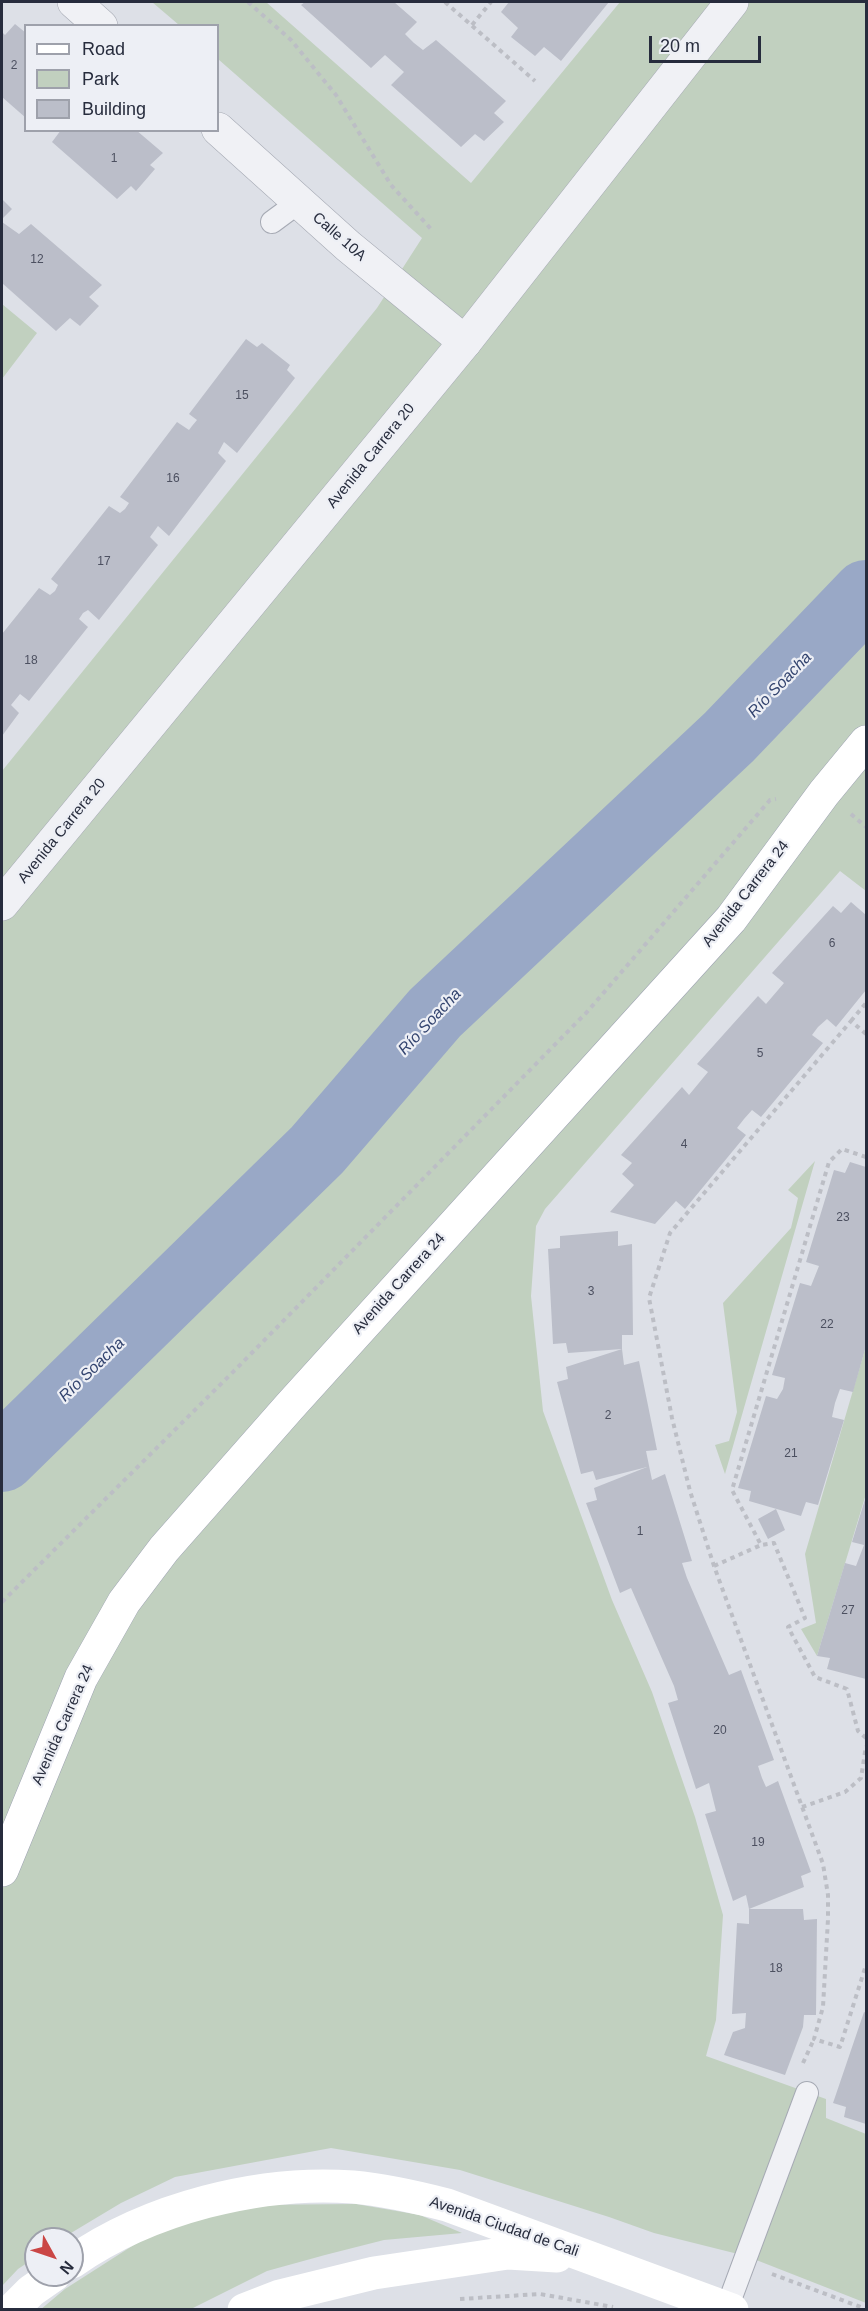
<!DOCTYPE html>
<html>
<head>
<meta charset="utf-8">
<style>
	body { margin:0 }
	#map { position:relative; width:868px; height:2311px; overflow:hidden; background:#dde0e7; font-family:Arial,sans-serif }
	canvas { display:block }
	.frame { position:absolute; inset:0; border:3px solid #272c3d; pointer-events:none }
	.legend { position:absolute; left:24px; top:24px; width:195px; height:108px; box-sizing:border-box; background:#edeff5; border:2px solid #9ea1ab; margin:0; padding:8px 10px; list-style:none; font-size:18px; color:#272c3d }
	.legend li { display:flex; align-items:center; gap:12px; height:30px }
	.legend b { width:30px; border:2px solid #9ea1ab }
	.north { position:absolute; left:24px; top:2227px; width:60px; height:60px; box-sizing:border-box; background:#edeff5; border:2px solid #9ea1ab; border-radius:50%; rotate:130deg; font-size:16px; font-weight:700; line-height:24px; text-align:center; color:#272c3d }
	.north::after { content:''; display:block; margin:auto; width:21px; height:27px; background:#ca4645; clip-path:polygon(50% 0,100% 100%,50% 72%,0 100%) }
	.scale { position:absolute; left:649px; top:36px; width:112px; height:27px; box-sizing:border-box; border:3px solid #272c3d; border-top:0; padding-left:8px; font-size:18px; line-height:21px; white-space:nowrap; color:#272c3d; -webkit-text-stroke:4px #edeff5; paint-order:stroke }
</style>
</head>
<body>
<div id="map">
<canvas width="868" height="2311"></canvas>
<div class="frame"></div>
<ul class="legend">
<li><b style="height:8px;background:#fff"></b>Road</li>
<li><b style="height:16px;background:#c1d0bf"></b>Park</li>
<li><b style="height:16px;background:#bbbec9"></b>Building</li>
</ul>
<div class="north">N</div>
<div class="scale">20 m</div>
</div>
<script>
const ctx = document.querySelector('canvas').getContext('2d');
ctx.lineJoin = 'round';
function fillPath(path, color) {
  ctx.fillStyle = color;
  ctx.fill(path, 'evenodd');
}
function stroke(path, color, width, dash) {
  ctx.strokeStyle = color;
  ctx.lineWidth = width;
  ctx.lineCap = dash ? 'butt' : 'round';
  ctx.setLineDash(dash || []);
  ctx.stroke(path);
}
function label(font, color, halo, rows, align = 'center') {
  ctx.font = font + ' Arial,sans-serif';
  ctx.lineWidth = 4.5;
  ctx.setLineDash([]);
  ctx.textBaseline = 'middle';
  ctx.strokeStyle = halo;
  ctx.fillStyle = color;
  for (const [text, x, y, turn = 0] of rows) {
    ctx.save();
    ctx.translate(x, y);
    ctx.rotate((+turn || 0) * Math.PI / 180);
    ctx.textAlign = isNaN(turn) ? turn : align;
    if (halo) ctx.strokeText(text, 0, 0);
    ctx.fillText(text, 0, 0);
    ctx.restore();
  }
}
const green = new Path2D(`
	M152,2H266L471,183L620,2H866V891L840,871L545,1209L536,1226L531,1296L543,1411L612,1600L652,1692L695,1817L723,1915L716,2020L706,2056L826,2099V2118L866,2134V2303L746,2256L654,2233L609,2217L460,2170L331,2148L175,2177L121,2203L61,2239H36V2257L18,2269L2,2286V771L377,308L422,238L218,59V26L179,25Z
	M2,304L37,333L2,379Z
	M815,1161L725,1474L715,1445L729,1441L737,1412L723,1303L791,1228L798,1198L788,1190Z
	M866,1346V1494L817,1656L801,1629L816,1623L805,1554Z
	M356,2204L420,2215L462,2233L384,2240L325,2255L267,2271L191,2309L40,2310L65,2289L140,2241L189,2221L251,2205Z`);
const river = new Path2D(`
	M2,1458L317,1150L435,1013L729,737L866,594`);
const building = new Path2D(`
	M305,2H394L417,22L405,34L414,43L423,50L436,40L506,101L494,113L504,122L484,141L475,134L461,147L391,85L404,72L385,55L371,68L301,5Z
	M509,2H609L561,61L544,47L535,56L511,37L518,28L501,12Z
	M15,24L26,33V118L2,97V32L5,35Z
	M61,130H136L163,153L150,165L155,169L136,191L131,186L117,199L52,142Z
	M2,199L12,209L2,219Z
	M2,222L19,234L31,224L102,285L89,297L99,306L80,326L70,318L56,331L2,283Z
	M246,339L257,347L262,343L290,365L287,370L295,378L237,453L224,442L218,453L226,461L169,536L158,526L150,537L158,545L99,620L88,610L83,613L79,619L88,627L29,701L20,694L11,705L19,713L2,736V634L39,588L50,595L55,591L58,585L51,579L109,506L120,513L125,509L129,503L120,497L177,422L189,430L192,426L197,420L189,414Z
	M851,902L866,915V990L836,1027L827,1019L818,1027L812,1035L823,1043L761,1117L752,1110L744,1119L737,1128L746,1135L685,1209L676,1201L655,1224L610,1212L634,1185L622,1174L632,1163L621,1155L682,1087L689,1095L708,1072L697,1064L758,996L766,1004L784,983L772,973L833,906L841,913Z
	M850,1162L866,1167V1346L853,1392L840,1389L835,1403L832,1417L844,1420L818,1505L806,1502L801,1516L749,1501L751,1491L738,1488L766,1396L777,1399L783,1389L785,1378L772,1375L800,1283L811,1286L819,1266L806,1262L834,1170L845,1173Z
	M618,1231V1246L632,1244L633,1335H622V1349L568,1353L566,1343L553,1344L548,1249L560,1248V1236Z
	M622,1349L624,1365L639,1361L657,1450L646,1451L652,1480L665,1474L692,1561L682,1563L687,1578L729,1675L741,1670L774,1760L758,1766L762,1778L766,1787L778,1781L811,1872L801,1876L804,1887L749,1909H803L804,1920L817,1919L816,2015H804L803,2027L785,2075L724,2055L733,2032L745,2028L746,2013L732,2014L737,1923L749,1924V1909L746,1895L733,1901L705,1814L716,1811L709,1783L696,1789L668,1703L678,1700L674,1686L631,1588L620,1593L586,1503L597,1500L594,1488L647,1467L596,1480L593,1471L581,1474L557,1382L568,1379L566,1367Z
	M866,1496V1679L827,1669L830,1658L817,1656L845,1563L856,1566L864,1545L852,1542Z
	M776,1509L785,1530L768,1539L758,1519Z
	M864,2012L866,2013V2124L844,2117L846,2107L833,2103Z`);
const path = new Path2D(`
	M248,2L291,40L336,95L391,185L431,229
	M445,2L535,81
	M472,25L491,2
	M851,814L866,827
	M851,1021L866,1003
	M866,1034L851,1021L670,1233L649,1298L672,1418L690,1491L714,1566L823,1864L828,1895V1919L823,2007L814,2039L840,2047L866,1965
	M866,1157L842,1149L829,1162L732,1490L761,1545L774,1543L805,1618L788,1627L815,1677L847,1689L858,1731L866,1738
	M714,1566L761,1545
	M2,1602L236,1369L587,1012L770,800L776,799
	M802,1807L845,1792L861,1778L866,1746
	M803,2063L814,2039
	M772,2274L866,2309
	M460,2299L540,2294L613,2307`);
const service = new Path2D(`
	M272,222L299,202
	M727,2308L807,2093`);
const minor = new Path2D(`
	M74,2L101,26
	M218,129L348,246L465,342`);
const tertiary = new Path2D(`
	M2,904L465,342L732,2`);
const secondary = new Path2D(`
	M72,2262C149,2208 260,2180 353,2187C386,2190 416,2197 447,2205L732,2310
	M12,2310L31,2291L54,2275
	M244,2310L280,2296L374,2273L508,2253L557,2256`);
const primary = new Path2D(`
	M2,1870L81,1678L124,1602L164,1549L290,1406L731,919L824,793L866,742`);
const numberNames = [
	["2",14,66],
	["1",114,159],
	["12",37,260],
	["15",242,396],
	["16",173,479],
	["17",104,562],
	["18",31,661],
	["6",832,944],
	["5",760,1054],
	["4",684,1145],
	["23",843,1218],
	["3",591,1292],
	["22",827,1325],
	["2",608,1416],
	["21",791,1454],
	["1",640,1532],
	["27",848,1611],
	["20",720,1731],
	["19",758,1843],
	["18",776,1969]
];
const streetNames = [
	["Calle 10A",339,237,41],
	["Avenida Carrera 20",371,456,-51],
	["Avenida Carrera 20",62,831,-51],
	["Avenida Carrera 24",746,894,-52],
	["Avenida Carrera 24",399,1284,-48],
	["Avenida Carrera 24",63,1725,-66],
	["Avenida Ciudad de Cali",504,2227,19]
];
const waterNames = [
	["Río Soacha",780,685,-46],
	["Río Soacha",430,1022,-47],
	["Río Soacha",92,1370,-44]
];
fillPath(green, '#c1d0bf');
stroke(river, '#99a8c6', 68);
fillPath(building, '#bbbec9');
stroke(service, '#a6aab4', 24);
stroke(minor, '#a6aab4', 34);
stroke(tertiary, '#a6aab4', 34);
stroke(primary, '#9da2b2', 34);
stroke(path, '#bcbec5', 4, [4.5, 4.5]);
stroke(service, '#f0f1f5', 22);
stroke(minor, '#f0f1f5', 33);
stroke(tertiary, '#f0f1f5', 33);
stroke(secondary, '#fff', 33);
stroke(primary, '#fff', 33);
label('12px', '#4c5060', null, numberNames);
label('15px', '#272c3d', '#edeff5', streetNames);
label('italic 16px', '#33446f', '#edeff5', waterNames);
</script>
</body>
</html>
